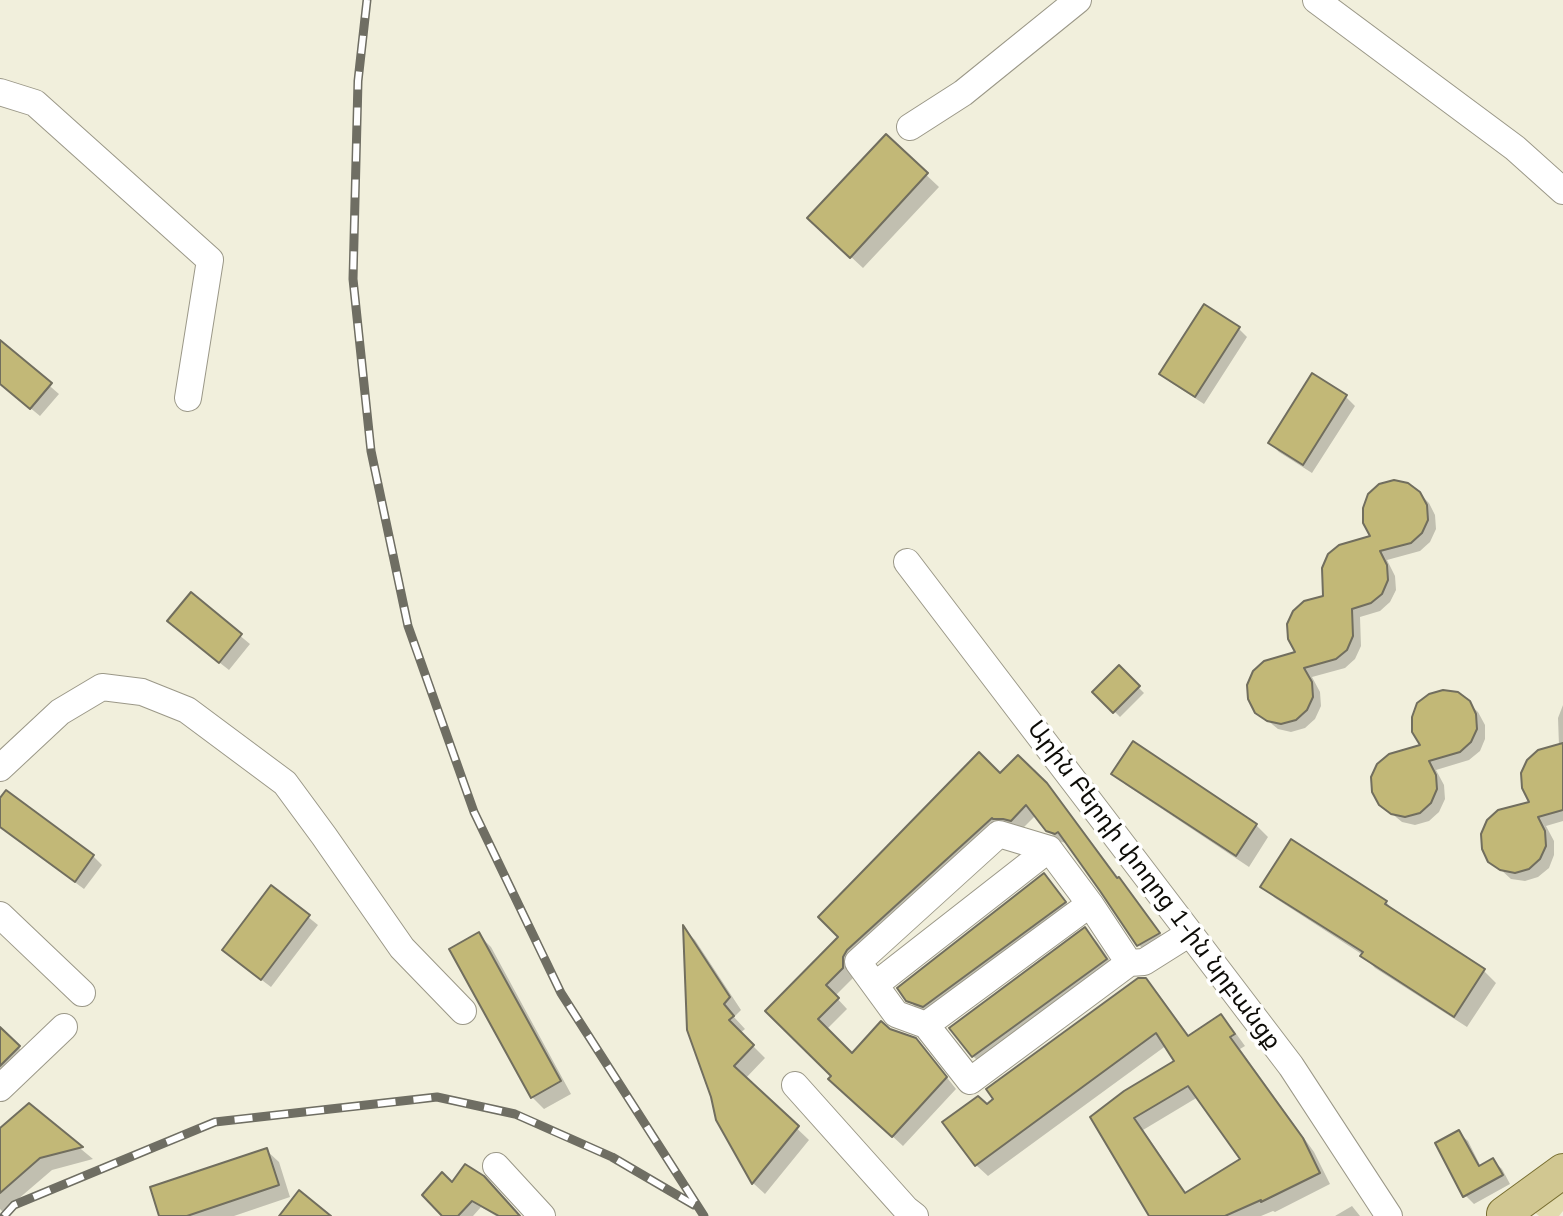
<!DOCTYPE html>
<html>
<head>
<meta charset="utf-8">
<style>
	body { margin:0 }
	canvas { display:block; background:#f1efdc }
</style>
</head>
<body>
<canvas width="1563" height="1216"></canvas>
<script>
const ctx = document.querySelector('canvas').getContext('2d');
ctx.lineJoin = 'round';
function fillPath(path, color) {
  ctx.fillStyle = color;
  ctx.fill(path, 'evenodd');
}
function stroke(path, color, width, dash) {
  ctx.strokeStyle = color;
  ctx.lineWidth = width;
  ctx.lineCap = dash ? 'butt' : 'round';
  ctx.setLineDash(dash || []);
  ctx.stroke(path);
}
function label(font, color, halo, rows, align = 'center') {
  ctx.font = font + ' Mulish,"Noto Sans Armenian",sans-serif';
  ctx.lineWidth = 7;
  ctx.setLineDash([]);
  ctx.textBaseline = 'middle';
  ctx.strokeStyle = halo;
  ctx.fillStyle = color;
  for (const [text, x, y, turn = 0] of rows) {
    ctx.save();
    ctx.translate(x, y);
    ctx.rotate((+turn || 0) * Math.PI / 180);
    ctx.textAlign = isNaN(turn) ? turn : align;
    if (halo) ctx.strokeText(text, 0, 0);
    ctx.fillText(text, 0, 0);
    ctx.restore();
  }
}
const green = new Path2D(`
	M1563,1182V1211L1559,1216H1539L1530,1208Z`);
const shadow = new Path2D(`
	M886,137L939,187L863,268L822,230Z
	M1239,329L1247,337L1204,404L1170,382L1161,373Z
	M0,343L59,394L40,416L0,383Z
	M1346,397L1355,406L1312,473L1279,452L1270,443Z
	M1419,493L1429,503L1435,515L1436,529L1430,542L1420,551L1387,560L1395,576L1396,590L1390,602L1380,611L1360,617L1361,646L1355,659L1345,668L1312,677L1320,692L1321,706L1315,719L1305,728L1291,732L1278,729L1257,712L1298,654L1325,597L1373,538Z
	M191,595L250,644L229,670L178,630Z
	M1119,668L1144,693L1120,717L1095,692Z
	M1468,703L1478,712L1485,725V739L1480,751L1469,760L1436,770L1444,785L1445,799L1439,812L1429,821L1415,825L1402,822L1380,804L1422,746Z
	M1563,705V821L1546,826L1554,841V855L1549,868L1538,877L1525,881L1511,879L1490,860L1532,803L1559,746L1558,718Z
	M1114,773L1256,825L1268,837L1249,867L1126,785Z
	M1000,776L1046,785L1057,796L1168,944L1149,955L1139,945L1102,889L1067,842L1066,843L1058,841L1036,815L1021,830L852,968L853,978L835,996L847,1009L826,1030L852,1056L926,1051L956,1089L903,1146L841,1089L833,1076L768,1011Z
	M0,802L93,856L102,865L84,889L0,827Z
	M1044,876L1056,888L1076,915L936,1018L920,1012L908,999Z
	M1263,886L1386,902L1398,915L1484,971L1496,983L1467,1027L1375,968L1363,955L1275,898Z
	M272,888L318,925L271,987L234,959Z
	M685,930L695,940L741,1010L734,1017L745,1029L740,1033L765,1058L745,1079L809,1140L765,1194L753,1183L717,1119Z
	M1085,930L1097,942L1118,972L985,1068L973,1056Z
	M479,935L491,947L571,1094L544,1109L532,1097Z
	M1145,980L1157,992L1190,1037L1221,1016L1232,1028L1245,1046L1240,1049L1314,1152L1330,1184L1275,1212L1273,1211L1261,1216H1151L1093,1118L1177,1062L1167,1045L988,1176L976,1165L987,1107ZM1198,1097L1243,1159L1187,1194L1143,1130Z
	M0,1030L31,1059L0,1089Z
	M29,1106L93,1159L52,1170L3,1212L0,1209V1131Z
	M1459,1133L1468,1141L1481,1167L1493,1161L1502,1169L1510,1184L1474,1204L1465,1195Z
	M266,1150L279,1162L290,1197L234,1216H162Z
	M452,1185L518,1216H496L481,1207L473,1216H445Z
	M1352,1206L1360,1216H1335Z`);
const building = new Path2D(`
	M886,134L928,173L850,258L807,218Z
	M1204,304L1240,327L1195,397L1159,374Z
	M0,340L52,383L30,409L0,384Z
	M1312,373L1347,395L1303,465L1268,443Z
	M1394,480L1408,483L1420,492L1427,505L1428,520L1422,533L1411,543L1380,551L1387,565L1388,580L1382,594L1371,603L1352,609L1353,636L1347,650L1336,659L1304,668L1312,682L1313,697L1307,710L1296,720L1281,724L1267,721L1255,713L1248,699L1247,685L1253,671L1264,661L1295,652L1288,639L1287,624L1293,611L1304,601L1323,596L1322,568L1328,554L1339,545L1370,536L1363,523V508L1368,494L1379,484Z
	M191,592L242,634L219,663L167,621Z
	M1119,665L1140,686L1113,713L1092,692Z
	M1443,690L1458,692L1470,701L1476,714L1477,729L1471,742L1460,752L1429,761L1436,775L1437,789L1431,803L1420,813L1405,817L1391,814L1379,805L1372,792L1371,777L1377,764L1389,754L1420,745L1412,732V717L1417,703L1429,694Z
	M1133,741L1257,824L1236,856L1111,774Z
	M1563,743V810L1538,817L1545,831L1546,846L1540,859L1529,869L1515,873L1500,870L1488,862L1482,849L1481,834L1487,820L1498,810L1529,802L1522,788L1521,773L1527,760L1538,750Z
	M979,752L1000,773L1018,755L1047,783L1117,878L1119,877L1160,933L1137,946L1100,891L1058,832L1055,834L1046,831L1026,805L1011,821L1003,819H993L992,818L847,950L843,957V968L826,985L839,998L818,1019L852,1053L881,1021L890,1029L916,1038L947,1077L892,1137L828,1079L831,1076L765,1011L838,937L818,917Z
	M6,790L94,855L75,882L0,827V798Z
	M1291,839L1387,901L1385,904L1485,969L1454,1017L1360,956L1363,952L1260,887Z
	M1044,873L1066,902L923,1007L906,1001L897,988Z
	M271,885L310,915L261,980L222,950Z
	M683,925L730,997L724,1004L734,1016L729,1020L754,1045L734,1066L799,1126L752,1184L716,1120L711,1097L687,1030Z
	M1085,927L1107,959L972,1057L949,1028Z
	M479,932L561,1081L531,1098L449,949Z
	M1138,978H1146L1188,1036L1221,1014L1235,1034L1230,1037L1303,1138L1320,1173L1261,1202V1200L1225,1216H1149L1090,1117L1124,1091L1174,1061L1156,1033L975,1166L942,1122L978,1096L987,1104L993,1099L986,1089ZM1188,1086L1240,1159L1185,1193L1134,1118Z
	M0,1027L20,1046L0,1066Z
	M29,1103L83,1147L40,1158L0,1193V1128Z
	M1459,1130L1479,1166L1493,1158L1503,1175L1463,1197L1435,1143Z
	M267,1148L279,1185L187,1216H159L150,1187Z
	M465,1164L484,1176L520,1216H499L472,1201L458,1216H442L422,1195L442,1172L452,1182Z
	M299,1190L331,1216H279Z`);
const minor = new Path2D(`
	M1316,0L1515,148L1563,191
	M0,92L35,103L210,260L188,398
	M910,127L963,93L1078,0
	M907,562L1291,1066L1389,1216
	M0,768L60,712L102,687L142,692L187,710L285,783L324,836L402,948L463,1011
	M1049,849L999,834L858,962L896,1014L926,1025L970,1081L1129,963L1144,962L1190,933
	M0,915L82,993
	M875,985L1049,849L1090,904L1129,963
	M926,1025L1090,904
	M795,1085L906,1209L915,1216
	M0,1088L64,1027
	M496,1166L542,1216`);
const major = new Path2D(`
	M1504,1214L1563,1171`);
const rail = new Path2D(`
	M367,0L358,81L353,279L371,451L408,626L474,812L561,993L704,1216
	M4,1216L14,1205L215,1122L437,1097L515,1114L612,1157L694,1205`);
const streetNames = [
	["Արին Բերդի փողոց 1-ին նրբանցք",1154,885,53]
];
fillPath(green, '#e2dbae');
fillPath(shadow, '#0003');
fillPath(building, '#c2b877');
stroke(building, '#716e5e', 2);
stroke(minor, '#9b9888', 28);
stroke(major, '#786e31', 36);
stroke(minor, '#fff', 26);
stroke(major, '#d1c791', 34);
stroke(rail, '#6f6e63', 9);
stroke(rail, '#fff', 6, [18]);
label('24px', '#0d0c07', '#fff', streetNames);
</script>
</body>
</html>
